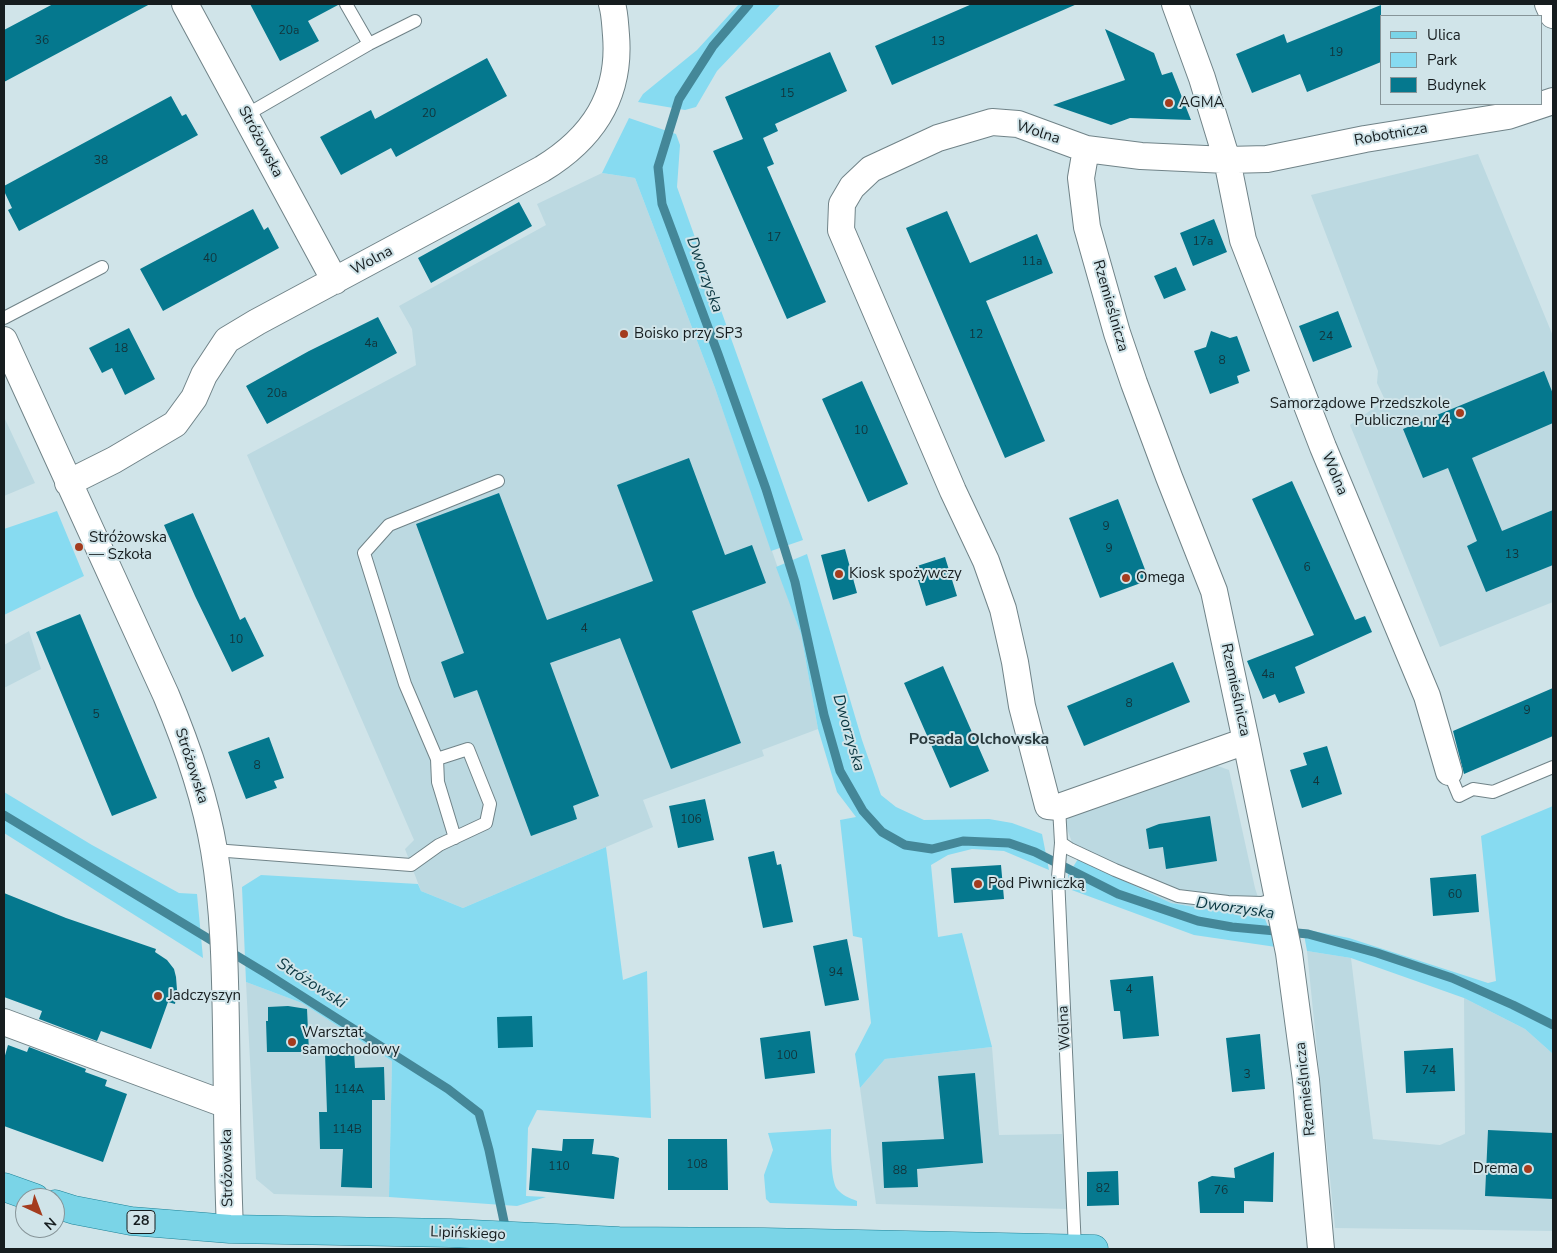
<!DOCTYPE html>
<html>
<head>
<meta charset="utf-8">
<style>
	body { margin:0 }
	#map { position:relative; width:1557px; height:1253px; overflow:hidden; background:#d0e4e9; font-family:"Nunito Sans",sans-serif }
	canvas { display:block }
	.frame { position:absolute; inset:0; border:5px solid #161d1f; pointer-events:none }
	.legend { position:absolute; left:1380px; top:15px; width:162px; height:90px; box-sizing:border-box; background:#d0e4e9; border:1px solid #869498; margin:0; padding:6px 9px; list-style:none; font-size:15px; color:#161d1f }
	.legend li { display:flex; align-items:center; gap:10px; height:25px }
	.legend b { width:25px; border:1px solid #869498 }
	.north { position:absolute; left:15px; top:1188px; width:50px; height:50px; box-sizing:border-box; background:#d0e4e9; border:1px solid #869498; border-radius:50%; rotate:137deg; font-size:14px; font-weight:700; line-height:20px; text-align:center; color:#161d1f }
	.north::after { content:''; display:block; margin:auto; width:18px; height:22px; background:#a43c1e; clip-path:polygon(50% 0,100% 100%,50% 72%,0 100%) }
</style>
</head>
<body>
<div id="map">
<canvas width="1557" height="1253"></canvas>
<div class="frame"></div>
<ul class="legend">
<li><b style="height:6px;background:#7ad4e7"></b>Ulica</li>
<li><b style="height:14px;background:#87dbf1"></b>Park</li>
<li><b style="height:14px;background:#05788e"></b>Budynek</li>
</ul>
<div class="north">N</div>
</div>
<script>
const ctx = document.querySelector('canvas').getContext('2d');
ctx.lineJoin = 'round';
function fillPath(path, color) {
  ctx.fillStyle = color;
  ctx.fill(path, 'evenodd');
}
function stroke(path, color, width, dash) {
  ctx.strokeStyle = color;
  ctx.lineWidth = width;
  ctx.lineCap = dash ? 'butt' : 'round';
  ctx.setLineDash(dash || []);
  ctx.stroke(path);
}
function label(font, color, halo, rows, align = 'center') {
  ctx.font = font + ' "Nunito Sans",sans-serif';
  ctx.lineWidth = 4;
  ctx.setLineDash([]);
  ctx.textBaseline = 'middle';
  ctx.strokeStyle = halo;
  ctx.fillStyle = color;
  for (const [text, x, y, turn = 0] of rows) {
    ctx.save();
    ctx.translate(x, y);
    ctx.rotate((+turn || 0) * Math.PI / 180);
    ctx.textAlign = isNaN(turn) ? turn : align;
    if (halo) ctx.strokeText(text, 0, 0);
    ctx.fillText(text, 0, 0);
    ctx.restore();
  }
}
const built = new Path2D(`
	M1478,154L1553,336V602L1440,647L1350,425L1385,400L1377,383L1378,371L1311,195Z
	M602,173L635,178L715,388L801,634L818,729L762,750L764,756L643,800L653,827L463,908L421,891L405,849L414,840L247,455L416,365L412,329L399,306L546,225L537,204Z
	M4,417L35,483L4,496V416Z
	M29,631L41,669L4,688V645Z
	M1215,765L1229,770L1255,888L1265,919L1171,903L1078,859L1065,823L1074,809Z
	M1307,951L1351,958L1373,1139L1440,1145L1465,1134L1464,998L1525,1029L1553,1054V1231L1335,1228Z
	M246,982L302,1003L392,1061L389,1197L274,1194L256,1179Z
	M992,1047L999,1135L1062,1134L1069,1209L876,1204L860,1088L885,1059Z`);
const green = new Path2D(`
	M739,4H781L717,71L696,107L685,110L638,102L643,94L697,50Z
	M629,118L676,134L680,145L677,187L803,540L771,551L715,388L635,178L602,173Z
	M57,511L84,576L4,615V529Z
	M807,554L862,740L881,795L896,807L924,820L989,819L1012,823L1042,834L1049,870L1004,851L972,849L948,855L931,865L938,937L962,933L992,1047L885,1059L860,1088L855,1054L871,1023L862,938L853,936L840,820L856,817L837,792L818,729L801,634L776,567Z
	M4,792L92,845L179,893L197,894L203,958L4,833Z
	M1553,806V1054L1525,1029L1464,998L1351,958L1307,951L1303,929L1349,938L1488,983L1496,981L1481,836Z
	M606,847L623,980L647,971L651,1118L537,1110L528,1128L526,1196L546,1197L517,1206L389,1197L392,1061L302,1003L246,982L242,887L261,875L418,884L421,891L463,908Z
	M1078,859L1171,903L1265,919L1276,947L1194,935L1069,889L1068,875Z
	M831,1129C831,1142 830,1179 837,1189C842,1195 849,1198 857,1201V1206L770,1203L766,1199L764,1175L773,1150L768,1133Z`);
const stream = new Path2D(`
	M749,4L713,46L679,99L658,167L662,204L718,354L766,489L795,582L824,715L840,771L863,811L882,832L905,845L932,849L963,841L1009,843L1035,852L1118,894L1198,921L1232,927L1308,934L1377,953L1452,978L1513,1005L1553,1025
	M4,815L267,974L448,1089L479,1113L489,1150L506,1231`);
const building = new Path2D(`
	M53,4H150L4,82V30Z
	M250,4H338V5L308,21L319,41L280,61Z
	M972,4H1077L892,85L875,46Z
	M1381,5V62L1307,92L1300,74L1252,93L1236,54L1284,34L1287,43Z
	M1105,29L1154,53L1162,75L1172,72L1191,120L1130,118L1111,125L1053,105L1125,80Z
	M830,52L847,91L775,124L778,131L763,138L774,164L767,167L826,302L787,319L713,151L743,139L725,97Z
	M487,58L507,96L396,157L391,148L341,175L320,137L371,110L375,119Z
	M171,96L182,116L186,114L198,135L19,231L8,210L12,208L4,191V186Z
	M519,202L532,226L431,283L418,258Z
	M253,209L264,230L268,227L279,248L163,311L140,269Z
	M947,211L970,263L1037,234L1053,273L986,301L1045,441L1005,458L906,228Z
	M1214,219L1227,252L1193,266L1180,233Z
	M1176,267L1186,290L1164,299L1154,276Z
	M1338,311L1352,347L1313,362L1299,326Z
	M378,317L397,353L267,424L246,386L309,351Z
	M129,328L155,379L125,395L112,368L102,373L89,348Z
	M1211,331L1230,338L1237,336L1250,371L1237,376L1239,383L1210,394L1194,351L1206,347Z
	M1544,371L1553,394V423L1472,458L1502,531L1553,510V565L1486,592L1467,546L1477,541L1448,468L1423,478L1403,429Z
	M862,381L908,484L868,502L822,399Z
	M689,458L725,555L752,545L766,583L692,611L741,743L671,769L620,638L550,663L599,796L573,806L577,819L531,836L477,690L454,698L441,662L464,653L416,524L499,493L547,620L653,581L617,485Z
	M1292,481L1355,620L1365,616L1372,632L1295,667L1305,693L1279,703L1275,694L1263,699L1247,661L1314,635L1252,499Z
	M1118,499L1149,580L1100,598L1069,518Z
	M193,513L240,620L245,617L264,656L232,672L195,596L164,525Z
	M845,549L857,593L833,600L821,555Z
	M945,557L957,596L926,606L914,567Z
	M80,614L157,798L112,816L36,632Z
	M1173,662L1190,702L1084,746L1067,706Z
	M943,666L989,771L950,788L904,683Z
	M1553,688V736L1464,774L1453,731Z
	M269,737L284,778L274,781L277,788L246,799L228,752Z
	M1327,746L1342,794L1302,808L1290,770L1307,765L1303,753Z
	M705,799L714,840L678,848L669,806Z
	M1210,816L1217,861L1166,869L1163,847L1149,849L1146,829L1159,824Z
	M774,851L777,865L781,864L793,922L763,928L748,857Z
	M1001,865L1004,899L954,903L951,868Z
	M1476,874L1479,912L1433,916L1430,878Z
	M4,893L66,918L156,949L155,952L167,960L174,969L176,977L177,990L175,1004L168,1002L151,1049L101,1031L97,1041L39,1019L42,1011L4,997Z
	M847,939L859,1000L825,1006L813,946Z
	M1153,976L1159,1036L1123,1039L1120,1011H1114L1110,980Z
	M288,1006L307,1009L309,1052H267L266,1021H268V1007Z
	M532,1016L533,1047L498,1048L497,1017Z
	M810,1031L815,1073L765,1079L760,1038Z
	M1260,1034L1265,1089L1232,1092L1226,1038Z
	M8,1045L27,1052L29,1047L86,1069L85,1072L107,1080L105,1086L127,1094L103,1162L4,1126V1059Z
	M1453,1048L1455,1091L1406,1093L1404,1051Z
	M354,1051L355,1068L384,1067L385,1100H372V1188L341,1187L343,1149H320L319,1112H327L325,1053Z
	M975,1073L983,1163L917,1169L918,1187L884,1188L882,1142L944,1139L938,1076Z
	M1488,1130L1553,1133V1199L1485,1196Z
	M563,1139H594L592,1154L613,1156L619,1158L614,1199L529,1190L532,1148L562,1151Z
	M668,1139H727L728,1190H668Z
	M1274,1152L1273,1202L1244,1201V1213H1200L1198,1182L1212,1176L1235,1178L1234,1168Z
	M1118,1171L1119,1205L1087,1206V1172Z`);
const service = new Path2D(`
	M346,4L369,44
	M246,115L369,44L415,21
	M4,318L102,267
	M437,759L405,684L364,553L389,525L498,481
	M1449,772L1459,796L1473,789L1493,792L1553,767
	M1059,807L1061,843L1058,877L1075,1249
	M1061,843L1070,849L1115,870L1178,896L1228,902L1262,903L1278,898
	M214,850L411,865L439,845L486,823L490,804L468,749L437,759L438,782L455,838`);
const minor = new Path2D(`
	M185,4L335,281
	M1175,4L1202,78L1227,160L1267,159L1365,139L1508,116L1553,101
	M1548,4L1553,15
	M1086,149L1081,178L1087,227L1117,333L1134,383L1169,477L1214,591L1246,741L1289,953L1306,1080L1321,1249
	M4,340L166,695C187,745 205,796 214,850C224,909 225,968 226,1028C227,1095 227,1162 230,1229
	M68,483L114,460L175,424L194,398L204,375L227,340L257,322L542,169C593,138 621,96 616,35C615,24 615,14 612,4
	M1246,741L1059,807L1048,806L1022,706L1015,662L1003,609L986,561L953,491L841,230L842,204L852,187L871,169L938,138L992,122L1018,124L1086,149L1141,156L1227,160L1243,240L1323,447L1427,696L1449,772
	M4,1022L227,1105`);
const primary = new Path2D(`
	M4,1187L35,1198
	M55,1204L74,1210L131,1221L230,1229L450,1233L619,1241L764,1242L1094,1249`);
const markers = [
	[1169,103,5,"#a43c1e"],
	[624,334,5,"#a43c1e"],
	[1460,413,5,"#a43c1e"],
	[79,547,5,"#a43c1e"],
	[839,574,5,"#a43c1e"],
	[1126,578,5,"#a43c1e"],
	[978,884,5,"#a43c1e"],
	[158,996,5,"#a43c1e"],
	[292,1042,5,"#a43c1e"],
	[1528,1169,5,"#a43c1e"]
];
const numberNames = [
	["20a",289,31],
	["36",42,41],
	["13",938,42],
	["19",1336,53],
	["15",787,94],
	["20",429,114],
	["38",101,161],
	["17",774,238],
	["17a",1203,242],
	["40",210,259],
	["11a",1032,262],
	["12",976,335],
	["24",1326,337],
	["4a",371,344],
	["18",121,349],
	["8",1222,361],
	["20a",277,394],
	["10",861,431],
	["9",1106,527],
	["9",1109,549],
	["13",1512,555],
	["6",1307,568],
	["4",584,629],
	["10",236,640],
	["4a",1268,675],
	["8",1129,704],
	["9",1527,711],
	["5",96,715],
	["8",257,766],
	["4",1316,782],
	["106",691,820],
	["60",1455,895],
	["94",836,973],
	["4",1129,990],
	["100",787,1056],
	["74",1429,1071],
	["3",1247,1075],
	["114A",349,1090],
	["114B",347,1130],
	["108",697,1165],
	["110",559,1167],
	["88",900,1171],
	["82",1103,1189],
	["76",1221,1191]
];
const shields = [
	[141,1222,28]
];
const shieldNames = [
	["28",141,1222]
];
const poiNames = [
	["AGMA",1179,103],
	["Boisko przy SP3",634,334],
	["Samorządowe Przedszkole",1450,404,"right"],
	["Publiczne nr 4",1450,421,"right"],
	["Stróżowska",89,538],
	["— Szkoła",89,555],
	["Kiosk spożywczy",849,574],
	["Omega",1136,578],
	["Pod Piwniczką",988,884],
	["Jadczyszyn",168,996],
	["Warsztat",302,1033],
	["samochodowy",302,1050],
	["Drema",1518,1169,"right"]
];
const streetNames = [
	["Wolna",1038,133,18],
	["Robotnicza",1391,135,-10],
	["Stróżowska",260,142,62],
	["Wolna",372,261,-28],
	["Rzemieślnicza",1110,306,74],
	["Wolna",1334,474,67],
	["Rzemieślnicza",1235,690,78],
	["Stróżowska",191,766,72],
	["Wolna",1065,1028,-93],
	["Rzemieślnicza",1306,1089,-96],
	["Stróżowska",228,1168,-91],
	["Lipińskiego",468,1234,2]
];
const waterNames = [
	["Dworzyska",704,275,70],
	["Dworzyska",848,733,74],
	["Dworzyska",1235,909,8],
	["Stróżowski",311,984,33]
];
const neighbourhoodNames = [
	["Posada Olchowska",979,740]
];
fillPath(built, '#bcd9e1');
fillPath(green, '#87dbf1');
stroke(stream, '#448798', 9);
fillPath(building, '#05788e');
stroke(service, '#708388', 14);
stroke(minor, '#708388', 28);
stroke(primary, '#1d8297', 29);
stroke(service, '#fff', 12);
stroke(minor, '#fff', 26);
stroke(primary, '#7ad4e7', 28);
for (const [x, y, r, color] of markers) {
  const dot = new Path2D();
  dot.arc(x, y, r, 0, 2 * Math.PI);
  ctx.fillStyle = color;
  ctx.fill(dot);
  stroke(dot, '#d0e4e9', 2);
}
label('12px', '#12343b', null, numberNames);
for (const [x, y, w] of shields) {
  const box = new Path2D();
  box.roundRect(x - w / 2, y - 11.5, w, 23, 4);
  ctx.fillStyle = '#d0e4e9';
  ctx.fill(box);
  stroke(box, '#161d1f', 1);
}
label('bold 14px', '#161d1f', null, shieldNames);
label('15px', '#161d1f', '#d0e4e9', poiNames, 'left');
label('15px', '#161d1f', '#d0e4e9', streetNames);
label('italic 16px', '#093640', '#d0e4e9', waterNames);
label('bold 16px', '#29393d', '#d0e4e9', neighbourhoodNames);
</script>
</body>
</html>
